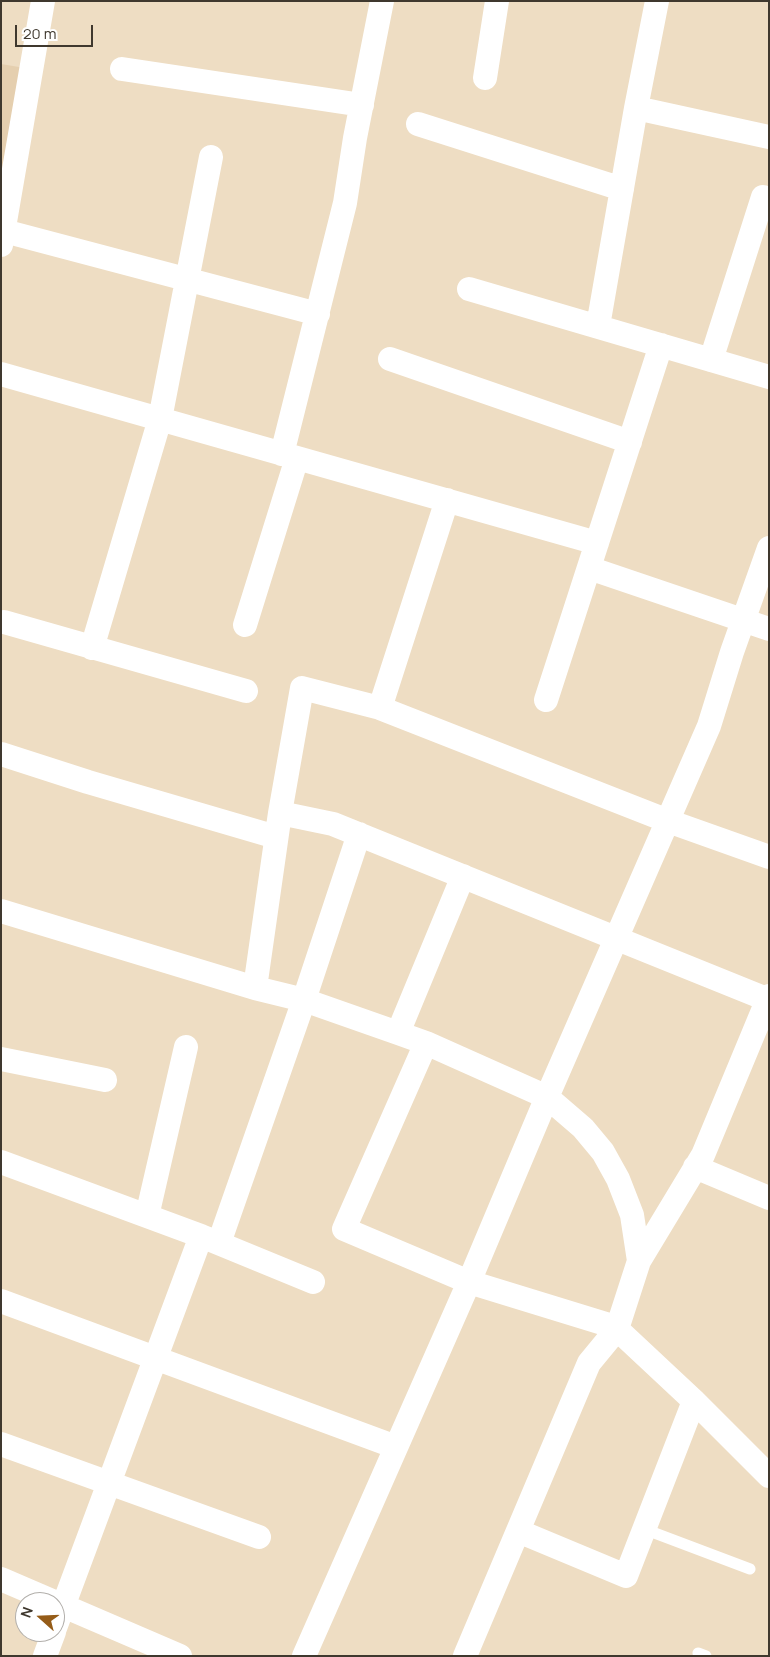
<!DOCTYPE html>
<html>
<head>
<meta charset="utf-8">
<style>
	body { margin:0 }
	#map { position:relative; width:770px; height:1657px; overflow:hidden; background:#eeddc3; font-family:Manrope,sans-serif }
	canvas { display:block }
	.frame { position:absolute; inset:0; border:2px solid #3f382e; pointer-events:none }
	.north { position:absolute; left:15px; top:1592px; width:50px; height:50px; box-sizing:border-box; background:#fff; border:1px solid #b2afab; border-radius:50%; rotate:290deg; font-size:14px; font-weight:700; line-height:20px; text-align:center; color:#3f382e }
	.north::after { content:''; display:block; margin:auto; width:18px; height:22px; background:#955c18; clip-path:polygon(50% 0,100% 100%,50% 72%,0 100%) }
	.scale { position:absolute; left:15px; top:25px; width:78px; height:22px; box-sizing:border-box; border:2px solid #3f382e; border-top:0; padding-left:6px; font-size:15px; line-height:18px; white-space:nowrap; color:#3f382e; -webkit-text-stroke:4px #fff; paint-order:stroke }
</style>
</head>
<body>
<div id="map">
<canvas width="770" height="1657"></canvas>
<div class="frame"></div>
<div class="north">N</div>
<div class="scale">20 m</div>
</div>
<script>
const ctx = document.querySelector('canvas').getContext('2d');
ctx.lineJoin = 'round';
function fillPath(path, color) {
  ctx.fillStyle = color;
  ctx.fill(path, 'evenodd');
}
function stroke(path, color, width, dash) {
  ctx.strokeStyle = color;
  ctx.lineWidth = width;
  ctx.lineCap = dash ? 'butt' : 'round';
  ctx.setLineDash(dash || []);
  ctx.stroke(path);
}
const built = new Path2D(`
	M1,64L31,69L1,244Z`);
const service = new Path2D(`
	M644,1529L750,1569
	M698,1653L706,1656`);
const minor = new Path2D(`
	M122,69L362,105
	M485,78L497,1
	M636,108L769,137
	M418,124L622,189
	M4,231L318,314
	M1,245L43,1
	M469,289L769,377
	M598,326L636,108L657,1
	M390,359L630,442
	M711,360L763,197
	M1,374L597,543
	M282,454L345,203L355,138L382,1
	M589,568L769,629
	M4,622L246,691
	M245,625L297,458
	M92,648L160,419L211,157
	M546,700L661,345
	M380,708L668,821L769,857
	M1,754L88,782L276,837
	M280,813L333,824L769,1000
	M1,911L255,988L304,1000L398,1033L426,1043L547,1097L583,1128L603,1152L618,1179L632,1215L639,1261L617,1329L589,1363L465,1656
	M255,988L280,813L302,688L380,708L447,500
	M398,1033L463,876
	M426,1043L344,1229L469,1282L609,1325L617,1329L694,1401L769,1476
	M1,1059L105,1080
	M1,1162L201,1236L313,1282
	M695,1167L769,1198
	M147,1216L186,1047
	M219,1243L304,1000L359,834
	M639,1261L703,1155L769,996
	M1,1301L396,1447
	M1,1444L259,1537
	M518,1531L626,1576L694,1401
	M1,1579L180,1656
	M55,1628L201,1236
	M45,1656L54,1632
	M304,1656L469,1282L547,1097L709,726L732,652L769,548`);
fillPath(built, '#e5cfaf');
stroke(service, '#fff', 11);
stroke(minor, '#fff', 24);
</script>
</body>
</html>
